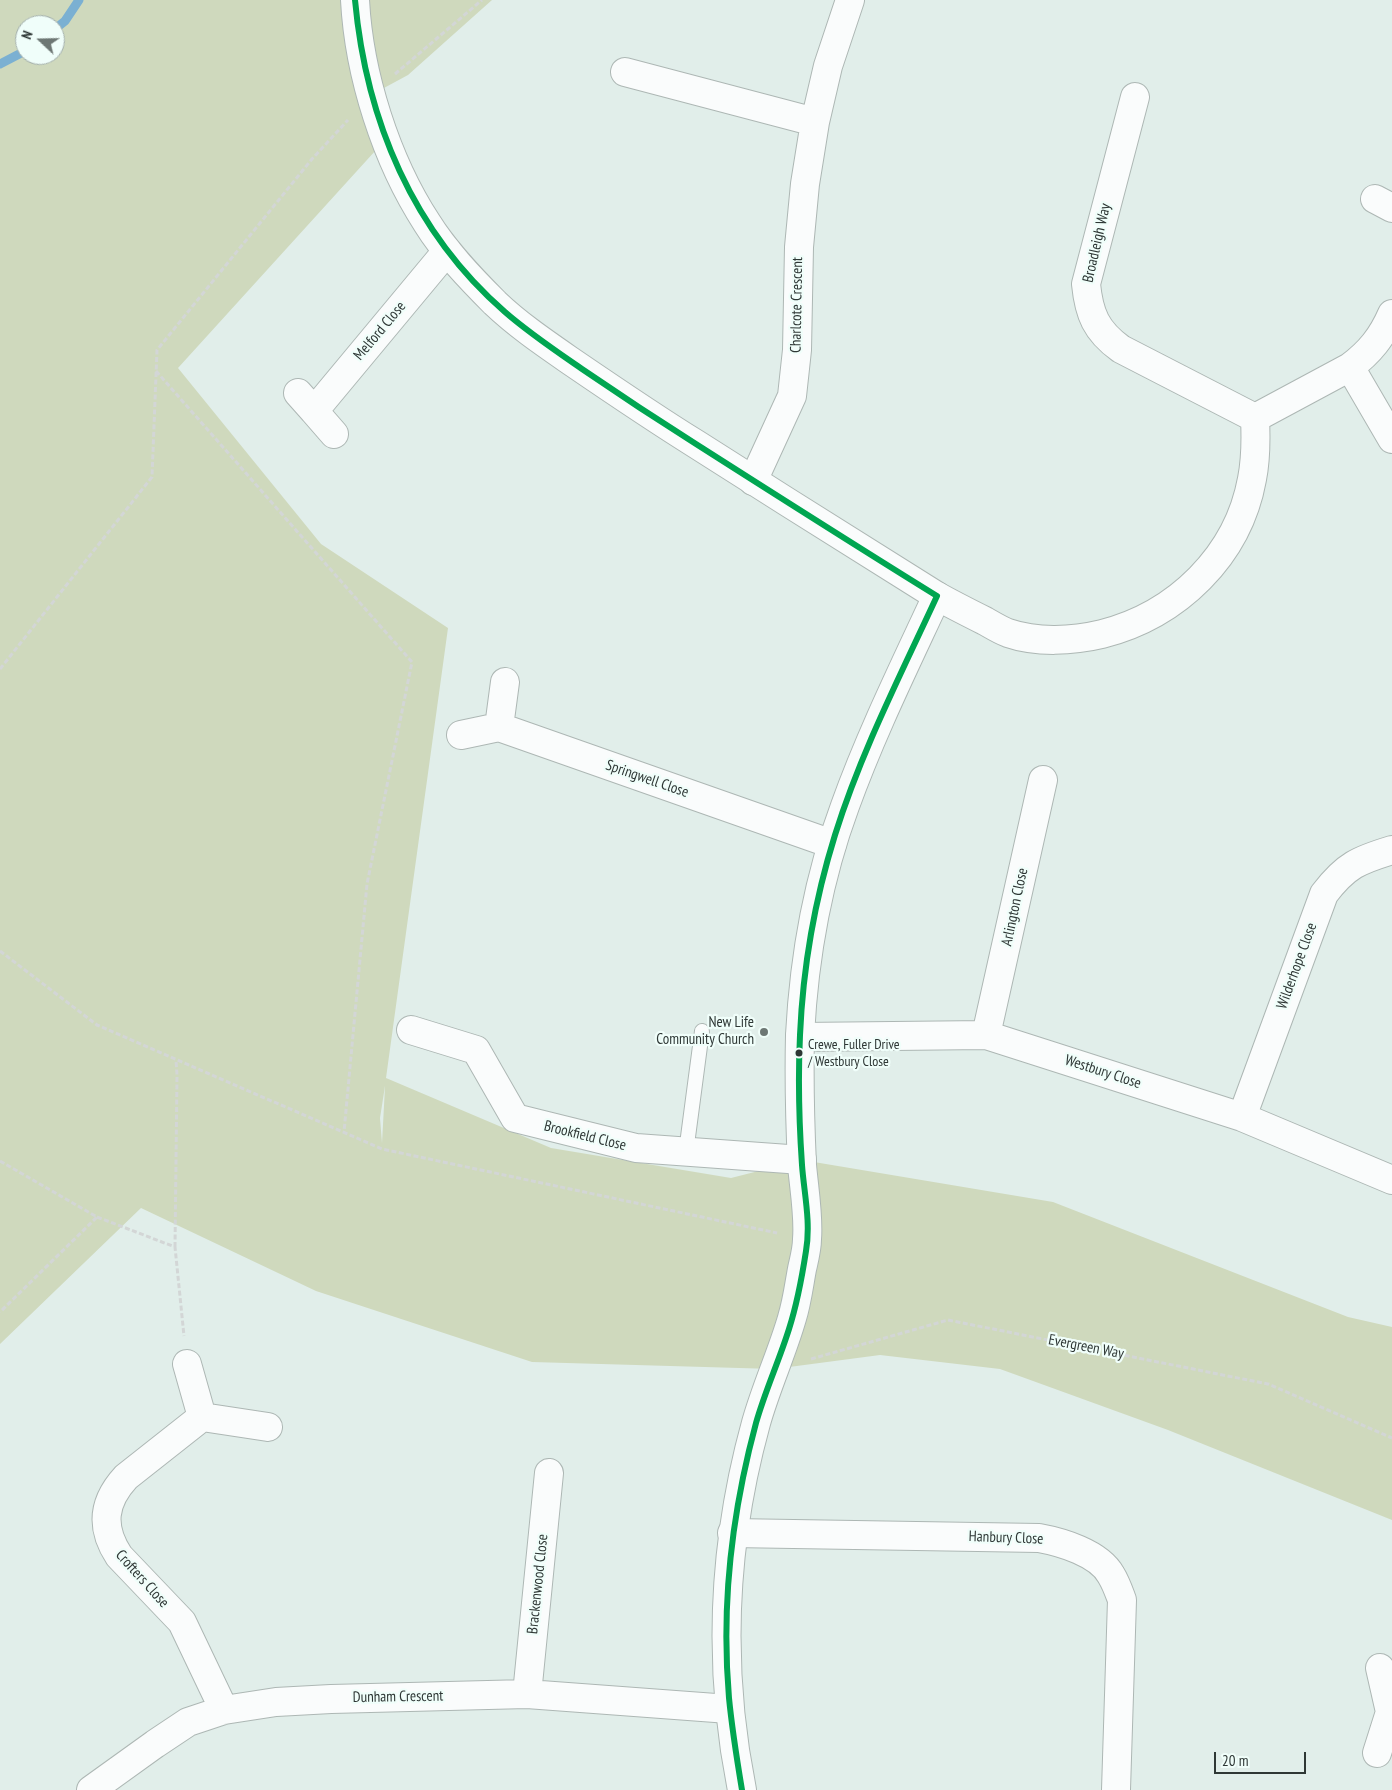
<!DOCTYPE html>
<html>
<head>
<meta charset="utf-8">
<style>
	body { margin:0 }
	#map { position:relative; width:1392px; height:1790px; overflow:hidden; background:#e1eeea; font-family:"PT Sans Narrow",sans-serif }
	canvas { display:block }
	.north { position:absolute; left:15px; top:15px; width:50px; height:50px; box-sizing:border-box; background:#f0fefa; border:1px solid #a2aeab; border-radius:50%; rotate:291deg; font-size:14px; font-weight:700; line-height:20px; text-align:center; color:#2e3735 }
	.north::after { content:''; display:block; margin:auto; width:18px; height:22px; background:#6d7774; clip-path:polygon(50% 0,100% 100%,50% 72%,0 100%) }
	.scale { position:absolute; left:1214px; top:1752px; width:92px; height:22px; box-sizing:border-box; border:2px solid #2e3735; border-top:0; padding-left:6px; font-size:15px; line-height:18px; white-space:nowrap; color:#2e3735; -webkit-text-stroke:4px #f0fefa; paint-order:stroke }
</style>
</head>
<body>
<div id="map">
<canvas width="1392" height="1790"></canvas>
<div class="north">N</div>
<div class="scale">20 m</div>
</div>
<script>
const ctx = document.querySelector('canvas').getContext('2d');
ctx.lineJoin = 'round';
function fillPath(path, color) {
  ctx.fillStyle = color;
  ctx.fill(path, 'evenodd');
}
function stroke(path, color, width, dash) {
  ctx.strokeStyle = color;
  ctx.lineWidth = width;
  ctx.lineCap = dash ? 'butt' : 'round';
  ctx.setLineDash(dash || []);
  ctx.stroke(path);
}
function label(font, color, halo, rows, align = 'center') {
  ctx.font = font + ' "PT Sans Narrow",sans-serif';
  ctx.lineWidth = 4.5;
  ctx.setLineDash([]);
  ctx.textBaseline = 'middle';
  ctx.strokeStyle = halo;
  ctx.fillStyle = color;
  for (const [text, x, y, turn = 0] of rows) {
    ctx.save();
    ctx.translate(x, y);
    ctx.rotate((+turn || 0) * Math.PI / 180);
    ctx.textAlign = isNaN(turn) ? turn : align;
    if (halo) ctx.strokeText(text, 0, 0);
    ctx.fillText(text, 0, 0);
    ctx.restore();
  }
}
const green = new Path2D(`
	M0,0H492L408,75L371,95L386,139L178,368L321,544L448,628L386,1078L551,1148L731,1178L802,1160L1053,1202L1348,1317L1392,1327V1520L1168,1430L1000,1369L880,1355L774,1369L532,1362L316,1291L141,1208L0,1344ZM25,25H55V55H25ZM385,1086V1087L382,1143L380,1118Z`);
const stream = new Path2D(`
	M55,29L65,21L79,0
	M0,64L25,51`);
const path = new Path2D(`
	M395,74L482,0
	M156,371L412,662L367,884L344,1132
	M0,669L152,477L157,350L312,159L348,120
	M0,951L97,1025L382,1149L777,1233
	M0,1161L97,1217L0,1312
	M97,1217L175,1247L184,1336
	M175,1247L177,1075L176,1060
	M811,1359L948,1320L1268,1384L1392,1438`);
const service = new Path2D(`
	M686,1152L702,1031`);
const minor = new Path2D(`
	M625,72L815,122
	M1135,97L1086,284C1089,314 1096,331 1121,349L1255,418
	M1375,199L1392,208
	M1350,367L1392,439
	M298,393L314,411L447,251
	M314,411L334,434
	M753,481L792,396L797,350L799,247L805,184L815,122L828,66L850,0
	M937,596C953,605 969,613 985,621C992,625 1000,630 1008,633C1037,643 1073,641 1102,634C1177,615 1238,556 1252,479C1256,459 1256,439 1255,418L1350,367C1370,352 1382,337 1392,314
	M499,727L505,682
	M461,735L499,727L832,844
	M411,1030L476,1050L515,1118L636,1148L802,1160
	M986,1035L1043,780
	M800,1037L986,1035L1242,1117L1392,1180
	M1242,1117L1324,894C1346,865 1359,860 1392,850
	M187,1364L202,1417L126,1477C103,1502 100,1527 119,1556L182,1622L224,1710
	M202,1417L268,1427
	M732,1533L1039,1538C1061,1542 1099,1553 1111,1575C1116,1583 1119,1592 1122,1600L1116,1790
	M1380,1668L1390,1712L1392,1713
	M527,1694L549,1473
	M1377,1753L1390,1712
	M91,1790L155,1744L188,1722L224,1710L276,1702L331,1699L527,1694L729,1709`);
const tertiary = new Path2D(`
	M355,0C359,75 386,160 427,223C445,252 471,279 495,303C518,325 546,344 572,362C613,390 654,418 696,444C776,495 857,546 937,596C905,665 871,734 845,806C818,879 804,957 800,1035C799,1078 800,1122 802,1165C804,1188 809,1217 807,1239C807,1249 804,1260 802,1269C799,1285 797,1302 792,1318C782,1353 766,1387 756,1423C722,1546 717,1666 742,1790`);
const bus1 = new Path2D(`
	M355,0C366,120 413,232 505,312C529,333 556,351 582,369C620,395 658,420 696,444C776,495 856,546 937,596
	M742,1790C737,1760 732,1729 729,1698C721,1606 732,1512 756,1423C765,1391 779,1361 789,1329C797,1304 802,1277 806,1251C811,1222 804,1193 802,1165C799,1122 798,1078 800,1035C803,967 815,899 835,835C861,752 901,674 937,596`);
const markers = [
	[764,1032,5,"#6d7774"],
	[799,1053,4.5,"#2e3735"]
];
const busNames = [
	["Crewe, Fuller Drive",808,1045],
	["/ Westbury Close",808,1062]
];
const streetNames = [
	["Broadleigh Way",1097,243,-77],
	["Charlcote Crescent",797,305,-89],
	["Melford Close",380,331,-50],
	["Springwell Close",647,779,19],
	["Arlington Close",1015,907,-78],
	["Wilderhope Close",1297,966,-70],
	["Westbury Close",1103,1072,18],
	["Brookfield Close",585,1136,14],
	["Evergreen Way",1086,1347,11],
	["Hanbury Close",1006,1538,2],
	["Crofters Close",142,1579,48],
	["Brackenwood Close",538,1584,-84],
	["Dunham Crescent",398,1697,-1]
];
const poiNames = [
	["New Life",754,1023],
	["Community Church",754,1040]
];
fillPath(green, '#cfd9bd');
stroke(stream, '#7bb0d2', 9);
stroke(service, '#adb7b4', 16);
stroke(minor, '#adb7b4', 30);
stroke(tertiary, '#adb7b4', 30);
stroke(path, '#d3d6d6', 3, [5, 2.5]);
stroke(service, '#fafcfc', 14);
stroke(minor, '#fafcfc', 28);
stroke(tertiary, '#fafcfc', 28);
stroke(bus1, '#00a651', 6);
for (const [x, y, r, color] of markers) {
  const dot = new Path2D();
  dot.arc(x, y, r, 0, 2 * Math.PI);
  ctx.fillStyle = color;
  ctx.fill(dot);
  stroke(dot, '#f0fefa', 2);
}
label('14px', '#2e3735', '#f0fefa', busNames, 'left');
label('15px', '#2e3735', '#f0fefa', streetNames);
label('15px', '#2e3735', '#f0fefa', poiNames, 'right');
</script>
</body>
</html>
